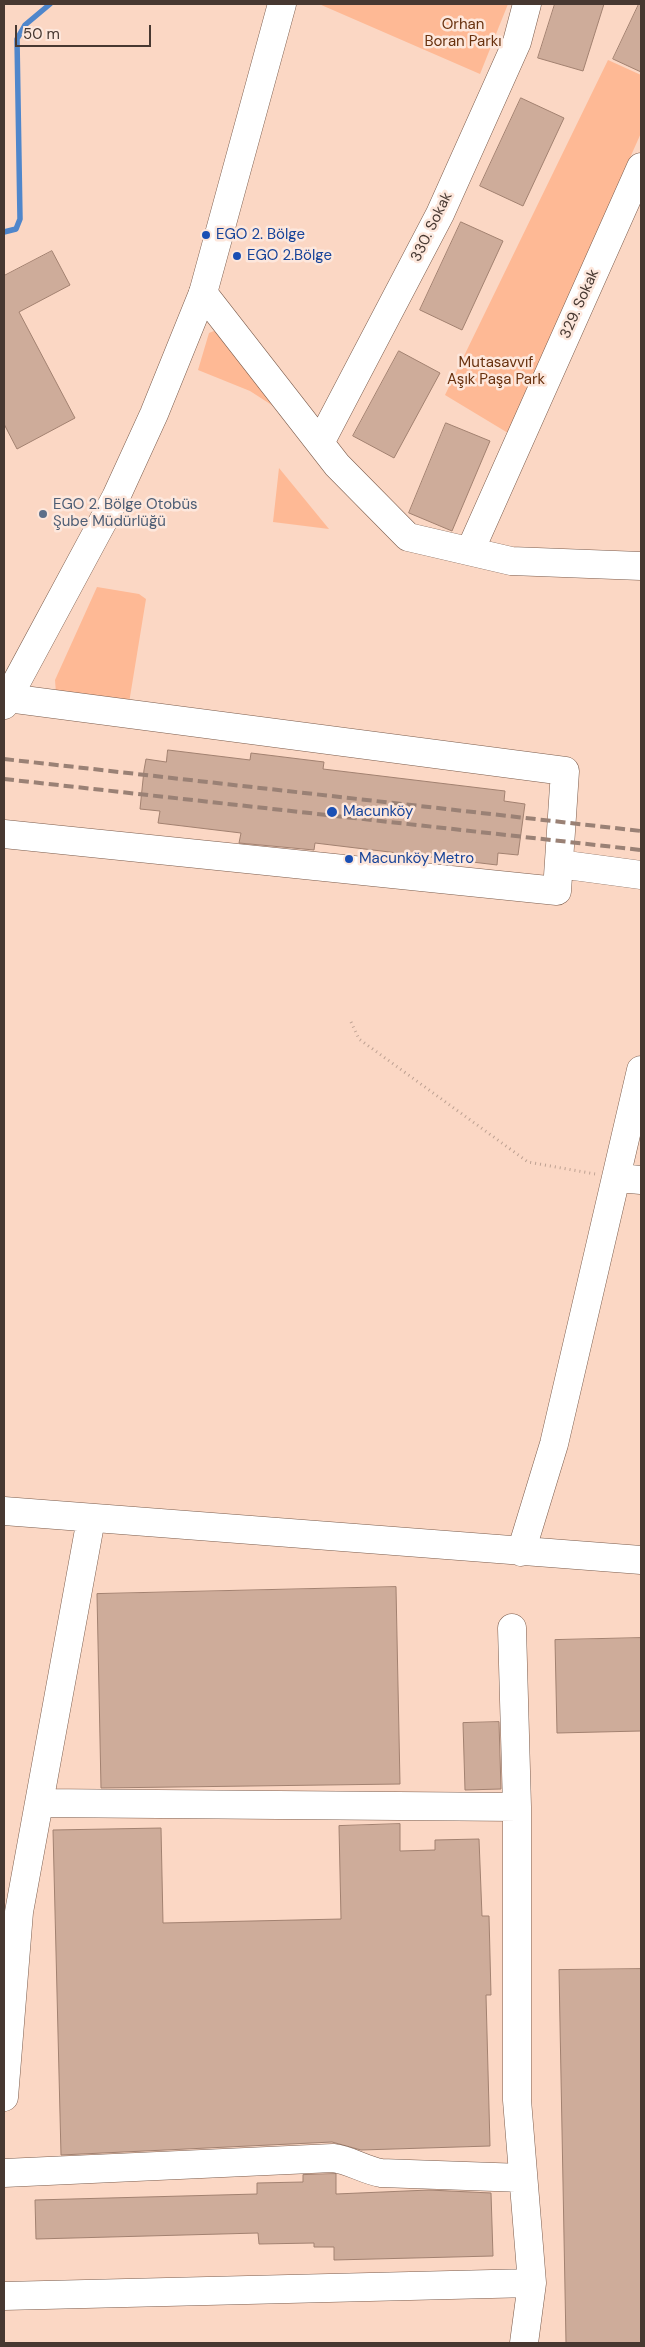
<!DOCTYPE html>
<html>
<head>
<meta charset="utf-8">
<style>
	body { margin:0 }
	#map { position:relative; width:645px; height:2347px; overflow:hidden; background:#fbd7c4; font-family:"DM Sans",sans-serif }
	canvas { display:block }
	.frame { position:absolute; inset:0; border:5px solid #473831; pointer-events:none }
	.scale { position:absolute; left:15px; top:25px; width:136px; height:22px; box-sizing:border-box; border:2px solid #473831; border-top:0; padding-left:6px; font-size:15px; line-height:18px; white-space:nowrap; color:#473831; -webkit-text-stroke:4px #fde7dc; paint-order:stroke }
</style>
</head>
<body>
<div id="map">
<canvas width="645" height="2347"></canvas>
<div class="frame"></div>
<div class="scale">50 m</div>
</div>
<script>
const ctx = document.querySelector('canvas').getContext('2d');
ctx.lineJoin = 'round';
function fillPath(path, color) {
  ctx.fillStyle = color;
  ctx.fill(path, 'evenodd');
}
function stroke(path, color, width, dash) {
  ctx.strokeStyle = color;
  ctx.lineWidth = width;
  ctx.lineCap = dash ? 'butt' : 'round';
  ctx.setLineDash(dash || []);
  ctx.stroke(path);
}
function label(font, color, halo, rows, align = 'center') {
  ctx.font = font + ' "DM Sans",sans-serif';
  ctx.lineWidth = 5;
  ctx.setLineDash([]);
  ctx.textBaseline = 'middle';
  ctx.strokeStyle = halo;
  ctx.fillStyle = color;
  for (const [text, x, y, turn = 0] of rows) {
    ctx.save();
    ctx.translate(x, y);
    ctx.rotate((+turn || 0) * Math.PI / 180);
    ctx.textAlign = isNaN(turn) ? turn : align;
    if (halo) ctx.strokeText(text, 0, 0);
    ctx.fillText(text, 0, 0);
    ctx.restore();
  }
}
const green = new Path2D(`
	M319,4H508L480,74Z
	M608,60L641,75V133L508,433L445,395Z
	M214,331L220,333L281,411L250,391L198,370L209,333Z
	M279,468L329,529L273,522Z
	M97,587L139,594L146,599L129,703L56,693L55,680Z`);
const stream = new Path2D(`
	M4,232L16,229L20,219L17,39L25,25L50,4`);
const building = new Path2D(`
	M555,4H604L583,71L538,58Z
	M639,4H641V72L613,59Z
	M521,98L564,118L523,206L480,186Z
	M461,222L503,241L462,330L420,310Z
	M52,251L70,285L19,312L75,418L17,449L4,424V276Z
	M399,351L440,373L394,458L353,436Z
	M446,423L490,441L452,531L409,513Z
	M168,750L250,760L251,753L324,762L323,769L505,791L504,801L525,804L518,855L498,853L497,865L315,843L314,850L239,843L241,833L158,823L160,811L140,809L144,770L146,759L166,762Z
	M396,1587L400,1784L101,1788L97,1594Z
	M641,1638V1731L557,1733L555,1640Z
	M499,1722L501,1789L465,1790L463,1723Z
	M400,1824V1851L435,1850V1840L479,1839L482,1916H489L491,1995H486L490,2146L361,2150L332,2142L61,2155L53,1830L161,1828L163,1923L341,1919L339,1826Z
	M641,1969V2343H566L559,1970Z
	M336,2174V2194L429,2190L491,2193L493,2256L334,2260V2247H314V2243L259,2244L258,2233L36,2239L35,2200L257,2194V2183L303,2182V2175Z`);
const path = new Path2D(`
	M351,1022L359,1039L528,1162L595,1174`);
const minor = new Path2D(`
	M203,293L337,465L408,537L511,561L641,566
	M320,443L440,214L517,42L527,4
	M470,551L641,167
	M4,834L557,891L565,771L8,698
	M559,864L641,875
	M618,1178L641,1180
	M4,1511L641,1560
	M521,1552L554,1444L641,1070
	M512,1628L517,1807V2100L532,2283L524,2343
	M39,1803L517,1807
	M4,2097L19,1912L91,1519
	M4,2173L333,2158C350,2160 364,2170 381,2173L523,2178
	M4,2296L532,2283`);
const major = new Path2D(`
	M4,705L116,497L154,414L203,293L282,4`);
const rail = new Path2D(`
	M4,759L641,831
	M4,779L641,850`);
const markers = [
	[206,235,5,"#1a4fb4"],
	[237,256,5,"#1a4fb4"],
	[43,514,5,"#5c6f8a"],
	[332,812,6,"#1a4fb4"],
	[349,859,5,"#1a4fb4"]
];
const parkNames = [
	["Orhan",463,25],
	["Boran Parkı",463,42],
	["Mutasavvıf",496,363],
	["Aşık Paşa Park",496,380]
];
const streetNames = [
	["330. Sokak",432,227,-64],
	["329. Sokak",580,304,-66]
];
const transitNames = [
	["EGO 2. Bölge",216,235],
	["EGO 2.Bölge",247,256],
	["Macunköy",343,812],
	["Macunköy Metro",359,859]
];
const serviceNames = [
	["EGO 2. Bölge Otobüs",53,505],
	["Şube Müdürlüğü",53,522]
];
fillPath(green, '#feb995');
stroke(stream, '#4f86cb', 5.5);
fillPath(building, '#ceac9a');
stroke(building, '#a28170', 1);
stroke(minor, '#7b5c4c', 29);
stroke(major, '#7b5c4c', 29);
stroke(path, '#bda192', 3, [1, 4]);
stroke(minor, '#fff', 28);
stroke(major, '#fff', 28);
stroke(rail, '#9a8175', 4, [10, 5]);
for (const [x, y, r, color] of markers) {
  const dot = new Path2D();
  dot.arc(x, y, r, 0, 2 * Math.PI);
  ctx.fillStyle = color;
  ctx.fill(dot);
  stroke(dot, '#fde7dc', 2);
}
label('15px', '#69320f', '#fde7dc', parkNames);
label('15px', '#473831', '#fde7dc', streetNames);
label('15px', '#164399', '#fde7dc', transitNames, 'left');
label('15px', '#4e5e75', '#fde7dc', serviceNames, 'left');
</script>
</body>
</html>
